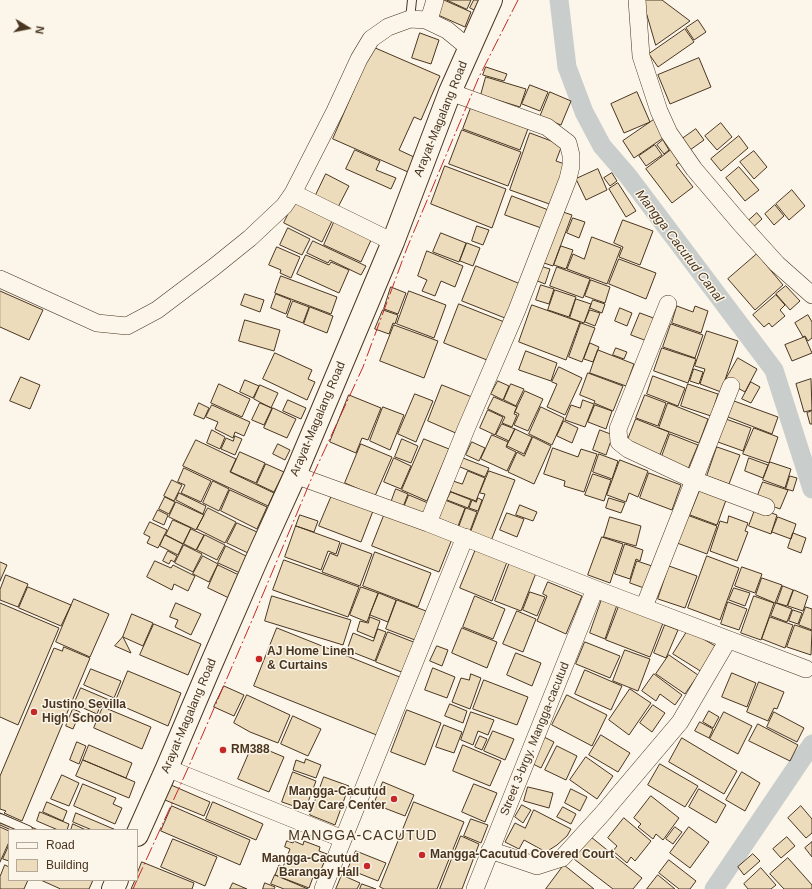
<!DOCTYPE html>
<html>
<head>
<meta charset="utf-8">
<style>
	body { margin:0 }
	#map { position:relative; width:812px; height:889px; overflow:hidden; background:#fbf6e9; font-family:Arial,sans-serif }
	canvas { display:block }
	.legend { position:absolute; left:8px; top:829px; width:130px; height:52px; box-sizing:border-box; background:#fbf6e9; border:1px solid #b4a999; margin:0; padding:5px 7px; list-style:none; font-size:12px; color:#4a3520 }
	.legend li { display:flex; align-items:center; gap:8px; height:20px }
	.legend b { width:20px; border:1px solid #b4a999 }
	.north { position:absolute; left:8px; top:8px; width:40px; height:40px; -webkit-text-stroke:3px #fbf6e9; paint-order:stroke; rotate:100deg; font-size:11px; font-weight:700; line-height:16px; text-align:center; color:#4a3520 }
	.north::after { content:''; display:block; margin:auto; width:14px; height:18px; background:#4a3520; clip-path:polygon(50% 0,100% 100%,50% 72%,0 100%) }
</style>
</head>
<body>
<div id="map">
<canvas width="812" height="889"></canvas>
<ul class="legend">
<li><b style="height:5px;background:#fbf6e9"></b>Road</li>
<li><b style="height:11px;background:#ecdcbc"></b>Building</li>
</ul>
<div class="north">N</div>
</div>
<script>
const ctx = document.querySelector('canvas').getContext('2d');
ctx.lineJoin = 'round';
function stroke(path, color, width, dash) {
  ctx.strokeStyle = color;
  ctx.lineWidth = width;
  ctx.lineCap = dash ? 'butt' : 'round';
  ctx.setLineDash(dash || []);
  ctx.stroke(path);
}
function fillPath(path, color) {
  ctx.fillStyle = color;
  ctx.fill(path, 'evenodd');
}
function label(font, color, halo, rows, align = 'center') {
  ctx.font = font + ' Arial,sans-serif';
  ctx.lineWidth = 3;
  ctx.setLineDash([]);
  ctx.textBaseline = 'middle';
  ctx.strokeStyle = halo;
  ctx.fillStyle = color;
  for (const [text, x, y, turn = 0] of rows) {
    ctx.save();
    ctx.translate(x, y);
    ctx.rotate((+turn || 0) * Math.PI / 180);
    ctx.textAlign = isNaN(turn) ? turn : align;
    if (halo) ctx.strokeText(text, 0, 0);
    ctx.fillText(text, 0, 0);
    ctx.restore();
  }
}
const canal = new Path2D(`
	M559,0L567,67L584,112L602,146L628,176L774,370L812,489
	M714,889L812,744`);
const building = new Path2D(`
	M444,0L471,12L465,27L438,15Z
	M447,0H471L467,9Z
	M474,0H484L478,12L470,8Z
	M643,0H662L690,21L656,45Z
	M698,20L706,32L694,40L686,28Z
	M685,29L694,42L658,67L649,54Z
	M420,33L439,40L431,64L412,58Z
	M373,47L440,76L421,120L414,117L399,150L414,157L408,172L333,139Z
	M699,58L711,87L670,104L658,75Z
	M486,67L507,74L504,81L483,75Z
	M486,77L526,89L520,107L481,95Z
	M530,85L548,92L540,111L522,104Z
	M550,92L571,101L561,125L540,117Z
	M637,92L650,122L624,133L611,104Z
	M472,105L529,126L520,150L463,129Z
	M655,119L666,136L634,158L623,141Z
	M721,123L732,137L717,150L705,136Z
	M696,129L704,140L690,150L682,139Z
	M462,130L521,152L508,186L449,164Z
	M530,133L562,145L556,161L570,166L555,206L510,190Z
	M739,136L748,148L721,171L711,159Z
	M663,140L669,150L664,154L657,145Z
	M655,145L662,155L646,166L639,156Z
	M355,150L380,161L376,170L396,178L391,189L346,169Z
	M671,150L680,162L676,165L693,187L672,203L646,169Z
	M754,151L767,167L754,179L740,162Z
	M445,166L506,189L492,228L431,204Z
	M739,167L759,190L745,201L726,178Z
	M598,169L607,190L586,200L576,179Z
	M612,173L617,181L610,186L604,178Z
	M326,174L349,186L336,211L314,199Z
	M618,183L636,211L626,217L609,189Z
	M792,190L805,206L789,220L776,204Z
	M512,196L551,211L544,229L505,215Z
	M295,200L333,219L322,242L284,223Z
	M775,205L784,216L774,225L765,214Z
	M557,210L572,215L553,266L538,261Z
	M757,213L762,219L751,229L746,223Z
	M573,218L585,222L579,238L567,233Z
	M335,220L372,238L361,262L324,245Z
	M623,220L653,231L640,265L619,257L623,247L614,243Z
	M477,226L489,230L483,245L472,241Z
	M288,228L310,239L302,255L280,245Z
	M441,233L466,243L459,262L433,252Z
	M592,237L621,248L607,284L567,269L573,254L584,259Z
	M313,241L366,266L361,275L330,260L328,263L307,253Z
	M467,243L480,248L473,266L460,261Z
	M561,246L573,250L566,269L554,265Z
	M277,247L300,257L291,278L280,273L281,270L269,265Z
	M427,251L463,266L455,287L441,281L435,296L422,291L427,280L418,276Z
	M757,254L783,285L755,310L728,279Z
	M306,255L329,265L331,262L349,270L339,293L297,274Z
	M619,259L656,273L646,299L609,284Z
	M476,266L523,285L510,320L462,301Z
	M540,266L550,269L545,284L535,280Z
	M557,267L590,279L583,298L550,286Z
	M281,276L337,297L331,314L275,293Z
	M591,280L610,287L605,303L585,296Z
	M541,285L554,289L549,304L536,300Z
	M786,286L800,301L790,310L776,294Z
	M391,287L406,293L398,314L384,309Z
	M555,290L576,297L569,317L548,310Z
	M0,291L43,310L29,340L0,327Z
	M409,291L446,305L434,338L397,324Z
	M245,294L264,300L260,312L241,305Z
	M276,294L291,300L286,314L271,308Z
	M776,295L785,305L780,310L785,316L772,327L769,323L764,327L753,315Z
	M576,299L591,304L584,323L570,318Z
	M593,300L605,304L602,313L590,308Z
	M293,301L309,307L303,323L287,317Z
	M459,304L507,323L492,362L444,343Z
	M532,305L580,322L566,360L519,342Z
	M677,306L693,312L695,306L708,311L701,333L672,323Z
	M310,307L333,316L327,333L304,324Z
	M620,308L632,313L627,326L615,321Z
	M383,310L398,315L395,324L393,323L389,334L375,329Z
	M590,310L600,313L595,326L585,322Z
	M640,313L656,319L647,341L631,335Z
	M808,315L812,322V338L808,341L805,336L803,337L795,323Z
	M245,320L280,330L274,351L239,341Z
	M581,323L595,328L582,362L569,357Z
	M671,324L703,335L695,358L663,347Z
	M394,325L438,341L424,378L380,361Z
	M707,331L738,341L721,392L700,384L705,369L695,366Z
	M805,337L812,353L792,361L785,345Z
	M590,343L599,347L593,362L584,359Z
	M616,348L627,352L624,359L613,355Z
	M662,348L696,359L688,383L654,371Z
	M598,350L634,364L626,386L590,373Z
	M526,351L557,363L551,381L519,370Z
	M275,353L312,370L308,379L315,382L307,400L263,379Z
	M738,358L757,369L745,392L725,381Z
	M559,367L582,378L565,415L547,407L557,384L552,382Z
	M694,369L703,372L699,384L690,381Z
	M588,373L623,386L613,411L594,403L595,401L580,395Z
	M653,376L685,388L678,406L647,394Z
	M21,377L40,385L30,409L10,401Z
	M811,379L812,410L804,412L796,384Z
	M245,380L259,386L253,398L240,392Z
	M498,381L509,386L503,400L491,394Z
	M751,382L760,387L751,403L742,399Z
	M219,384L250,399L242,417L211,403Z
	M511,384L524,389L516,406L504,400Z
	M688,384L718,394L711,416L681,406Z
	M260,385L278,393L271,408L254,399Z
	M442,385L472,397L458,434L428,421Z
	M525,391L543,399L528,431L514,425L519,414L515,412Z
	M415,394L433,401L416,442L398,434Z
	M349,395L381,408L368,440L362,438L356,453L330,442Z
	M645,395L666,403L658,426L636,418Z
	M494,397L517,407L514,414L517,415L512,427L502,423L505,417L488,409Z
	M288,400L306,408L301,419L283,411Z
	M583,400L594,404L585,427L565,420L571,405L580,408Z
	M734,401L778,417L772,434L728,417Z
	M199,403L209,408L204,419L194,415Z
	M260,403L272,408L264,425L252,420Z
	M668,403L708,419L699,443L659,428Z
	M212,405L250,422L244,436L235,432L233,438L215,429L218,422L206,417Z
	M595,405L612,411L606,429L588,422Z
	M383,407L404,415L390,450L370,441Z
	M541,407L564,418L552,445L529,434Z
	M273,408L296,419L287,438L264,428Z
	M488,410L503,417L495,435L480,428Z
	M812,411V424H810L807,413Z
	M723,418L751,428L743,451L715,441Z
	M636,419L669,432L658,460L625,447Z
	M564,421L578,428L572,443L557,436Z
	M502,424L515,429L509,441L496,435Z
	M754,428L778,437L769,463L743,454Z
	M515,429L532,437L524,454L507,446Z
	M212,430L225,437L220,449L207,443Z
	M600,430L613,435L606,455L593,450Z
	M670,434L698,445L688,469L661,459Z
	M492,435L508,442L506,447L516,452L507,471L481,459Z
	M235,436L242,439L235,455L221,449L226,438L233,441Z
	M533,437L551,446L534,484L508,472L517,452L524,456Z
	M402,439L418,446L411,463L395,457Z
	M424,439L449,449L427,501L402,490Z
	M196,440L236,459L230,472L274,493L268,506L183,466Z
	M472,442L485,448L479,461L466,455Z
	M278,444L290,450L285,460L273,454Z
	M361,444L392,457L375,496L345,483Z
	M717,447L740,455L729,484L707,476Z
	M553,448L578,457L581,449L597,454L584,492L564,486L565,481L544,474Z
	M240,452L265,463L256,483L231,472Z
	M599,454L618,461L612,479L593,472Z
	M394,458L411,466L401,489L384,482Z
	M463,458L489,468L485,477L460,467Z
	M749,458L768,465L763,478L745,471Z
	M620,460L648,471L638,497L629,493L626,502L607,495Z
	M770,462L791,469L785,488L763,480Z
	M266,464L284,472L274,492L257,484Z
	M184,468L211,481L201,502L181,493L185,485L178,482Z
	M468,471L485,478L476,501L449,491L453,481L462,484Z
	M489,471L515,480L491,541L470,533L485,494L480,493Z
	M649,473L681,485L672,510L640,498Z
	M593,474L611,480L604,501L585,495Z
	M790,476L797,478L793,491L786,489Z
	M172,480L182,485L174,501L164,496Z
	M213,481L229,489L219,511L203,503Z
	M763,482L788,490L780,509L756,500Z
	M396,489L408,494L401,512L389,508Z
	M230,490L267,507L257,529L221,511Z
	M700,490L726,500L717,525L690,515Z
	M451,492L471,500L468,508L447,500Z
	M179,493L206,506L203,514L176,500Z
	M332,495L373,511L361,542L319,526Z
	M409,495L428,503L421,519L402,512Z
	M165,497L175,502L169,514L159,509Z
	M440,498L465,508L458,526L433,516Z
	M478,498L482,500L478,511L469,508L472,500L476,502Z
	M609,498L625,503L621,513L606,508Z
	M176,502L204,515L196,530L169,517Z
	M520,505L537,512L533,521L516,515Z
	M756,507L777,515L771,534L749,526Z
	M208,508L236,522L225,543L197,529Z
	M466,508L477,512L470,531L459,527Z
	M158,510L168,515L164,525L153,520Z
	M385,513L452,539L439,572L372,546Z
	M507,513L524,519L517,537L500,530Z
	M300,515L318,521L314,532L296,526Z
	M687,515L717,526L707,554L677,543Z
	M729,516L748,523L745,531L748,532L737,561L710,551L720,521L727,523Z
	M610,517L641,526L636,546L604,537Z
	M778,517L796,524L791,539L772,532Z
	M173,520L191,528L183,544L166,535Z
	M150,522L167,530L158,548L147,543L150,537L144,534Z
	M237,523L257,532L248,553L227,543Z
	M296,526L340,542L336,554L328,551L321,570L285,557Z
	M191,529L204,535L196,550L184,544Z
	M793,533L806,538L801,553L788,548Z
	M165,535L183,544L178,555L160,546Z
	M205,535L225,545L217,560L197,550Z
	M602,537L623,544L610,583L588,575Z
	M342,543L372,554L360,586L322,572L330,553L337,556Z
	M625,544L643,550L640,561L636,559L630,579L615,574Z
	M184,545L202,554L193,572L175,563Z
	M226,546L248,557L240,573L218,563Z
	M476,549L507,562L492,601L460,588Z
	M168,551L177,556L174,562L171,560L169,564L163,561Z
	M375,552L431,573L418,607L363,586Z
	M203,556L218,564L209,582L193,574Z
	M707,556L739,568L720,620L688,608Z
	M284,560L359,587L348,617L273,590Z
	M155,561L171,568L173,565L195,576L188,591L174,584L172,590L147,577Z
	M637,561L652,566L644,588L630,583Z
	M0,562L7,565L0,581Z
	M510,562L536,573L521,611L495,601Z
	M218,565L241,576L231,599L208,588Z
	M669,566L697,576L685,608L658,599Z
	M742,567L762,574L755,593L735,586Z
	M6,575L28,584L18,607L0,600V590Z
	M762,578L782,585L775,603L756,595Z
	M548,582L582,596L566,634L537,621L547,596L543,594Z
	M783,586L793,590L787,606L777,603Z
	M28,587L71,605L61,626L19,608Z
	M361,587L378,593L367,622L350,615Z
	M734,588L750,593L745,606L729,600Z
	M794,590L808,596L803,611L788,606Z
	M530,592L545,597L537,616L523,610Z
	M379,593L396,600L388,622L370,615Z
	M272,596L351,620L343,645L265,621Z
	M475,596L505,609L493,639L463,627Z
	M754,596L774,603L761,640L741,633Z
	M74,599L109,614L90,657L56,642Z
	M602,599L617,605L605,639L590,633Z
	M397,600L426,611L415,640L386,629Z
	M728,602L747,609L739,630L721,624Z
	M0,603L59,628L18,725L0,717Z
	M176,603L201,614L191,635L175,627L178,620L170,617Z
	M776,603L792,609L787,622L771,616Z
	M619,606L663,623L650,657L606,640Z
	M806,607L812,609V630L799,625Z
	M793,610L802,613L798,624L789,621Z
	M517,611L536,619L523,652L503,644Z
	M132,614L153,623L143,646L123,637Z
	M370,617L380,621L374,638L357,631L360,621L368,623Z
	M770,617L793,625L785,648L762,639Z
	M154,624L201,644L188,675L140,655Z
	M665,625L678,630L666,658L654,653Z
	M795,625L812,631L811,655L787,647Z
	M277,628L402,678L379,736L254,686Z
	M462,628L497,642L487,668L452,653Z
	M378,629L386,632L375,661L347,650L353,633L373,641Z
	M688,630L717,647L702,672L673,654Z
	M388,632L416,643L404,673L376,662Z
	M123,637L131,653L115,646Z
	M585,642L620,656L610,678L576,664Z
	M437,646L448,650L442,666L430,661Z
	M64,647L90,658L22,821L4,813L6,811L0,809V776L54,648L62,651Z
	M625,650L650,659L638,691L613,681Z
	M516,653L541,663L532,686L507,675Z
	M669,655L698,675L685,694L656,674Z
	M433,668L455,677L447,698L425,690Z
	M91,669L121,681L114,698L84,685Z
	M585,670L622,686L611,710L575,694Z
	M128,671L181,693L168,726L115,703Z
	M732,673L756,683L747,707L722,697Z
	M471,674L481,678L470,709L452,702L461,678L469,680Z
	M654,674L682,695L675,705L660,694L656,701L642,691Z
	M484,680L528,697L517,725L473,709Z
	M759,682L784,692L777,709L774,708L768,721L747,712Z
	M224,686L244,695L234,716L214,707Z
	M81,688L114,702L112,708L101,704L97,714L74,704Z
	M630,689L651,703L629,735L609,720Z
	M247,695L290,715L278,743L250,732L234,723Z
	M567,695L607,715L592,746L552,725Z
	M450,704L467,711L463,723L445,716Z
	M653,705L665,713L652,732L640,723Z
	M103,707L151,727L142,749L94,728Z
	M73,709L80,712L73,729L66,726Z
	M407,710L441,723L425,765L391,752Z
	M709,711L719,717L713,728L703,722Z
	M471,712L494,720L488,735L478,731L473,745L461,740Z
	M724,712L752,726L738,754L710,739Z
	M774,712L804,728L797,742L767,727Z
	M293,716L321,729L308,756L281,744Z
	M700,722L713,729L709,738L695,731Z
	M758,724L798,745L790,761L749,741Z
	M444,725L462,732L454,753L436,747Z
	M493,731L514,739L505,760L484,751Z
	M540,735L554,742L541,768L527,761Z
	M601,735L630,753L618,772L589,755Z
	M480,736L487,739L482,750L475,747Z
	M682,738L737,771L724,794L669,762Z
	M77,742L86,746L79,764L70,760Z
	M253,744L284,757L269,792L238,779Z
	M89,745L132,763L126,778L83,760Z
	M463,745L501,761L490,786L453,771Z
	M557,746L577,756L566,780L545,770Z
	M586,757L613,776L597,799L570,780Z
	M306,759L321,765L316,778L293,770L296,760L304,763Z
	M83,760L135,782L129,798L76,776Z
	M660,764L698,786L685,807L648,785Z
	M293,772L316,781L305,810L282,802Z
	M742,772L760,783L745,811L726,800Z
	M62,775L79,783L69,806L51,799Z
	M324,777L349,786L335,825L310,815Z
	M383,782L414,795L405,816L374,804Z
	M83,784L116,798L113,804L122,808L115,824L74,806Z
	M474,784L497,793L485,822L462,812Z
	M171,785L210,802L204,816L165,800Z
	M528,787L553,793L549,808L524,801Z
	M571,789L587,797L580,811L565,803Z
	M699,789L726,805L716,823L689,807Z
	M651,796L679,818L663,840L656,834L653,839L638,827L641,824L634,818Z
	M47,802L67,811L63,821L43,812Z
	M213,802L263,824L256,840L206,819Z
	M414,802L464,822L437,889H384L380,887Z
	M522,805L531,810L523,823L515,817Z
	M172,806L250,840L240,865L161,831Z
	M801,806L812,819V833L806,838L788,818Z
	M563,807L576,814L571,824L557,817Z
	M534,810L571,829L567,836L557,845L546,852L524,840L519,849L505,842L515,823L525,828Z
	M40,812L69,824L67,830H58L37,821Z
	M0,813L38,830H11L0,825Z
	M76,813L116,830H92L73,822Z
	M624,818L651,841L635,861L631,857L627,863L613,851L617,846L608,838Z
	M471,819L488,825L481,843L464,836Z
	M73,824L86,830H71Z
	M0,827L9,831V842L0,862Z
	M675,827L682,832L673,844L666,839Z
	M689,827L709,842L690,868L670,853Z
	M461,836L479,844L462,889H440Z
	M591,837L642,878L633,889H613L574,859Z
	M787,837L795,846L781,858L773,849Z
	M173,839L217,857L205,886L161,867Z
	M287,841L293,843L294,841L303,845L304,841L320,847L319,851L327,854L321,870L316,869L309,888L275,875L279,865L283,867L290,849L285,847Z
	M812,842V857L805,848Z
	M9,845V861L3,859Z
	M356,851L386,863L378,881L348,869Z
	M753,854L760,861L744,875L738,867Z
	M788,858L812,885V889H784L770,874Z
	M669,860L696,881L690,889H679L659,873Z
	M142,862L194,883L192,889H131L135,880H137V874Z
	M5,865L9,867V880H28L24,889H0V877Z
	M564,865L594,889H546Z
	M761,868L776,885L771,889H748L744,884Z
	M275,875L308,889H284L271,884Z
	M342,875L360,883L357,889H336Z
	M658,875L675,889H647Z
	M41,880H93L89,889H61Z
	M233,883L247,889H230Z
	M265,883L275,887L274,889H263Z
	M362,884L376,889H360Z`);
const lane = new Path2D(`
	M410,19L412,0
	M0,818L28,830`);
const street = new Path2D(`
	M637,0L641,56L659,111L669,133L694,169L740,223L777,264L812,295
	M429,20L435,0
	M293,193L393,242
	M0,279L97,323L127,326L157,310L214,267L250,238L284,206L293,193L335,111L359,59L371,39L388,27L410,19L426,20L447,30L470,49
	M668,304L618,429L619,442L628,449L694,480L766,507
	M295,475L428,523L595,589L806,669
	M428,523L466,429L517,310L568,179L571,166V155L568,143L547,127L450,92
	M644,607L731,386
	M167,768L343,839
	M490,850L537,866L562,858L603,813L680,722L728,640
	M323,889L465,537
	M475,889L595,589`);
const primary = new Path2D(`
	M137,835L167,768L209,669L256,561L295,475L393,242L450,92L491,0
	M113,889L117,880`);
const power = new Path2D(`
	M137,880L189,766L250,625L313,475L363,367L407,248L479,77L518,0
	M133,889L137,880`);
const markers = [
	[259,659,4,"#c62828"],
	[34,712,4,"#c62828"],
	[223,750,4,"#c62828"],
	[394,799,4,"#c62828"],
	[422,855,4,"#c62828"],
	[367,866,4,"#c62828"]
];
const streetNames = [
	["Arayat-Magalang Road",441,119,-68],
	["Arayat-Magalang Road",318,419,-67],
	["Arayat-Magalang Road",189,716,-67],
	["Street 3-brgy. Mangga-cacutud",535,739,-68]
];
const poiNames = [
	["AJ Home Linen",267,652],
	["& Curtains",267,666],
	["Justino Sevilla",42,705],
	["High School",42,719],
	["RM388",231,750],
	["Mangga-Cacutud",386,792,"right"],
	["Day Care Center",386,806,"right"],
	["Mangga-Cacutud Covered Court",430,855],
	["Mangga-Cacutud",359,859,"right"],
	["Barangay Hall",359,873,"right"]
];
const waterNames = [
	["Mangga Cacutud Canal",679,246,53]
];
const quarterNames = [
	["MANGGA-CACUTUD",363,836]
];
stroke(canal, '#c9cecd', 19);
fillPath(building, '#ecdcbc');
stroke(building, '#4a3520', 1);
stroke(lane, '#4a3520', 10);
stroke(street, '#4a3520', 18);
stroke(primary, '#4a3520', 24);
stroke(lane, '#fbf6e9', 8);
stroke(street, '#fbf6e9', 17);
stroke(primary, '#fbf6e9', 22);
stroke(power, '#c62828', 1, [14, 3, 2, 3]);
for (const [x, y, r, color] of markers) {
  const dot = new Path2D();
  dot.arc(x, y, r, 0, 2 * Math.PI);
  ctx.fillStyle = color;
  ctx.fill(dot);
  stroke(dot, '#fbf6e9', 1.5);
}
label('12px', '#4a3520', '#fbf6e9', streetNames);
label('bold 12px', '#4a3520', '#fbf6e9', poiNames, 'left');
label('italic 13px', '#4a3520', '#fbf6e9', waterNames);
ctx.letterSpacing = '1px';
label('14px', '#4a3520', '#fbf6e9', quarterNames);
ctx.letterSpacing = '0px';
</script>
</body>
</html>
